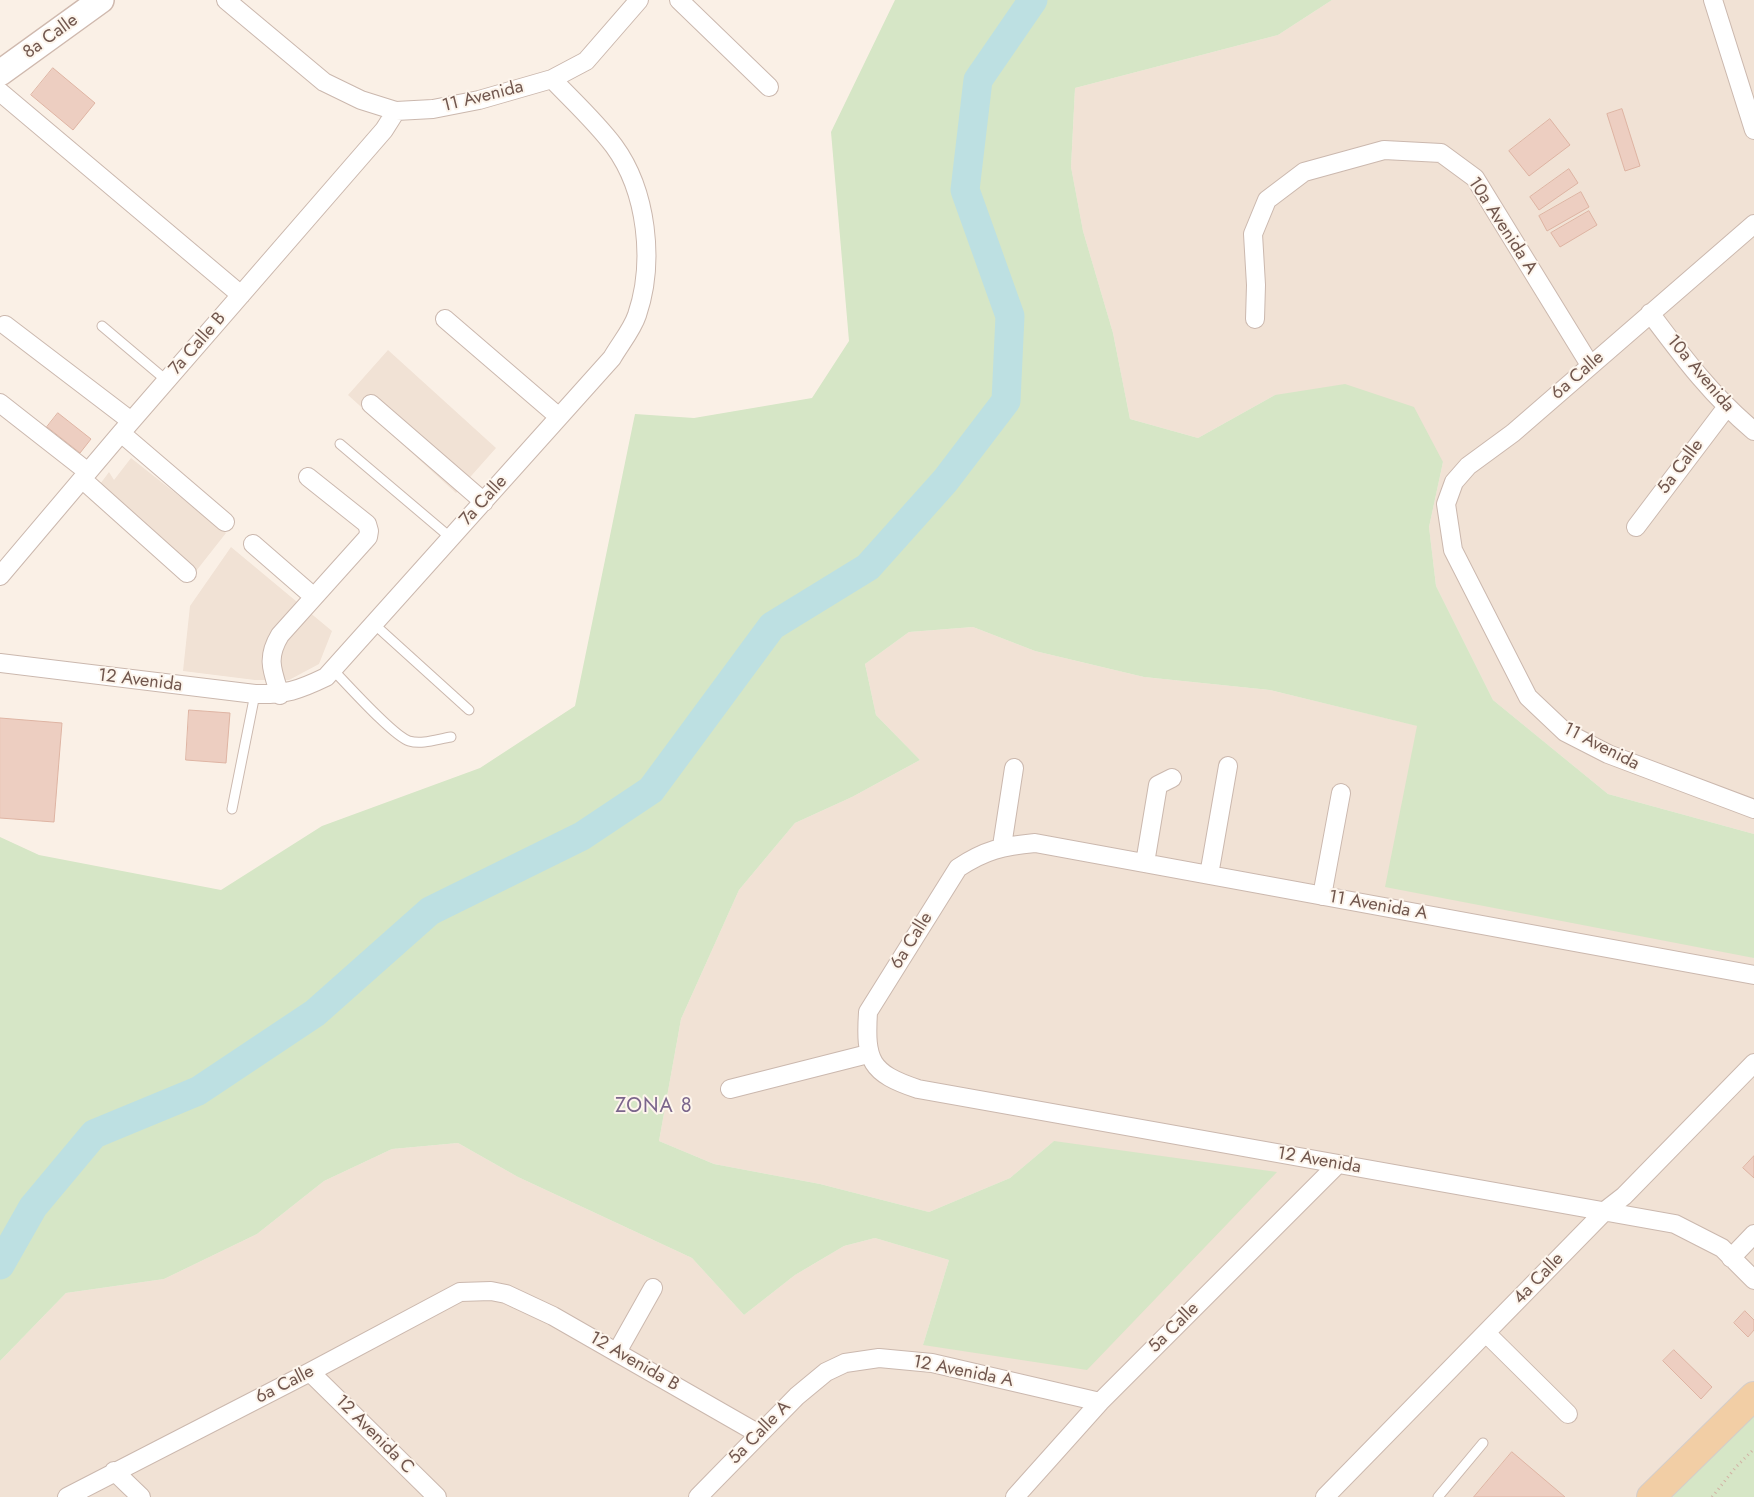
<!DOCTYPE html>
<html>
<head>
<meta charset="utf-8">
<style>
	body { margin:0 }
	canvas { display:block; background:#faf0e6 }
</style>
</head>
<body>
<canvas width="1754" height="1497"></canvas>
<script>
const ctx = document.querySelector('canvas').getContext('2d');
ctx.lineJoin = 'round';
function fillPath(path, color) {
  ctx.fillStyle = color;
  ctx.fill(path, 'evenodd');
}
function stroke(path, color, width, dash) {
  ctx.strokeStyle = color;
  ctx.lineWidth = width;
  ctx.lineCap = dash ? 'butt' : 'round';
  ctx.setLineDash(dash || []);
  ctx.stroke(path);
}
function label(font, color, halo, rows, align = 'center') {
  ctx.font = font + ' Jost,sans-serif';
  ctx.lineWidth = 4;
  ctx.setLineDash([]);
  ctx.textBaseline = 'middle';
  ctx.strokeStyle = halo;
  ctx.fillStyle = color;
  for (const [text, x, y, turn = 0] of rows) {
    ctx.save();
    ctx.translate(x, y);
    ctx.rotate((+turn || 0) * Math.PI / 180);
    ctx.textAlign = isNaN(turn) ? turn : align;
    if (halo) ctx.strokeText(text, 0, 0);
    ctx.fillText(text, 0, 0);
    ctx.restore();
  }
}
const residential = new Path2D(`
	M1332,0H1754V834L1608,794L1493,700L1436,586L1429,527L1443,462L1275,395L1198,438L1130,419L1113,333L1083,231L1071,167L1075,88L1278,35Z
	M388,350L496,448L456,493L348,395Z
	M131,458L226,533L189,580L89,499L109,472L114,480Z
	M231,547L332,631L319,664L289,680H255L183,671L190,606Z
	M973,627L1035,651L1144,677L1270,690L1418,726L1742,954L1754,958V1497H0V1361L66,1293L164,1279L257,1234L324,1181L392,1149L458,1143L518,1177L692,1258L744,1315L795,1275L844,1246L875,1238L949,1260L923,1345L1054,1141L1010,1178L929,1212L820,1184L714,1164L659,1141L681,1019L739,890L795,823L852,797L920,760L876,715L865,664L909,632Z`);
const green = new Path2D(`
	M895,0H1332L1278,35L1075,88L1071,167L1083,231L1113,333L1130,419L1198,438L1275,395L1345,384L1414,407L1443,462L1429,527L1436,586L1493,700L1608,794L1754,834V958L1385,887L1417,726L1270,690L1144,677L1035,651L973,627L909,632L865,664L876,715L920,760L852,797L795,823L739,890L681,1019L659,1141L714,1164L820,1184L929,1212L1010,1178L1054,1141L1277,1172L1087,1370L923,1345L949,1260L875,1238L844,1246L795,1275L744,1315L692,1258L518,1177L458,1143L392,1149L324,1181L257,1234L164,1279L66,1293L0,1361V837L39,855L221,890L322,826L480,768L575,706L635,414L694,418L812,398L849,341L831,132Z
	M1754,1406V1497H1673L1699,1458Z`);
const river = new Path2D(`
	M0,1265L33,1207L94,1134L198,1091L315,1013L430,911L582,836L651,790L772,626L868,567L945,481L1006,401L1010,316L965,190L978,80L1033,0`);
const building = new Path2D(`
	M53,68L95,103L73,130L31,95Z
	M1622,109L1640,166L1625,171L1607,114Z
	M1550,119L1570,145L1529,176L1509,151Z
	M1569,169L1578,183L1539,210L1530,197Z
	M1581,192L1589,207L1547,231L1539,216Z
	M1589,211L1597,225L1560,247L1551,233Z
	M58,413L91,439L80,453L47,427Z
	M189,710L230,713L226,763L186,760Z
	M0,718L62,723L54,822L0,818Z
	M1754,1156V1178L1743,1168Z
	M1745,1311L1754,1320V1330L1748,1337L1734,1323Z
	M1674,1350L1712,1387L1701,1399L1663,1361Z
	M1512,1452L1565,1497H1474Z`);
const path = new Path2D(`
	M1712,1497L1736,1467L1754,1449`);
const lane = new Path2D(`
	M102,326L166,380
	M340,444L451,538
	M374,624L469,710
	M333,670C347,684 393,736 409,741C422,745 438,739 451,737
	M232,809L255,694
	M1438,1497L1483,1443`);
const street = new Path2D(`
	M226,0L324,82L361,100L396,111L433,109L479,100L552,79L586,61L639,0
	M679,0L769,87
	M1713,0L1754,130
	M0,92L241,295
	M1754,224L1513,433L1468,466L1454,482L1446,504L1453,550L1528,697L1565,732L1608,754L1754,809
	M1650,313C1683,357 1711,395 1754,431
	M445,319L559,417
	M1255,319L1256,285L1253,234L1267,200L1304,172L1384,150L1441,153L1475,178L1590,365
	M5,325L131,421
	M0,403L88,472
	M371,404L484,502
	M121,433L225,522
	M82,479L187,573
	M1636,527L1726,408
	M253,544L314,597
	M0,576L121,433L384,130L396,111
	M0,663L255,694C285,695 299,690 326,677L612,358C620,344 632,330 637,315C655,262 647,191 614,146C596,122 573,101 552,79
	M280,695C272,670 266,658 280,635L368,537L369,531L367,524L308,477
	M1002,846L1014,768
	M1145,863L1158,785L1172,778
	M1209,875L1228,766
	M1322,896L1341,793
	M1754,975L1035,843C1003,846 985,850 958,868L868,1012C865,1061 870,1073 918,1089L1675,1224L1722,1248L1754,1280
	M730,1089L868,1054
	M1731,1258L1754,1234
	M1486,1333L1568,1414
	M617,1352L653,1288
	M310,1372L437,1497
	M114,1471L141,1497
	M67,1497L310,1372L460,1292L491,1291L506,1294L553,1316L759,1434
	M698,1497L797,1396L826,1372L845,1363L879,1358L932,1363L1100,1402
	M1015,1497L1100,1402L1337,1165
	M1325,1497L1606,1210L1624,1196L1754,1063`);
const secondary = new Path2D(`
	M0,73L101,0`);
const primary = new Path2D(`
	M1651,1497L1754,1396`);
const streetNames = [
	["8a Calle",51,37,-36],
	["11 Avenida",483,97,-14],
	["10a Avenida A",1502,226,57],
	["7a Calle B",198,344,-49],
	["10a Avenida",1700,374,50],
	["6a Calle",1578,376,-41],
	["5a Calle",1681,467,-53],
	["7a Calle",484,501,-48],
	["12 Avenida",140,681,7],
	["11 Avenida",1601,747,27],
	["11 Avenida A",1378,906,10],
	["6a Calle",912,941,-58],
	["12 Avenida",1319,1161,10],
	["4a Calle",1539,1279,-46],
	["5a Calle",1174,1328,-45],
	["12 Avenida B",634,1362,30],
	["12 Avenida A",963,1372,11],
	["6a Calle",285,1385,-27],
	["5a Calle A",760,1433,-46],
	["12 Avenida C",374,1435,45]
];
const quarterNames = [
	["ZONA 8",654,1107]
];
fillPath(residential, '#f1e2d5');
fillPath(green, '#d6e6c6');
stroke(river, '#bde0e2', 29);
fillPath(building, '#edcec1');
stroke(building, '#deb4a3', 1);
stroke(lane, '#cbb8ae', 11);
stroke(street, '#cbb8ae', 20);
stroke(secondary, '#cfb9ae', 28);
stroke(primary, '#d4cdca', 30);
stroke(path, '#d1b1a4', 3, [1, 4]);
stroke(lane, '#fff', 9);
stroke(street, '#fff', 18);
stroke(secondary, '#fff', 25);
stroke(primary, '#f2cea5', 28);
label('18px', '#71574e', '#fdf5ec', streetNames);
ctx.letterSpacing = '1px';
label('20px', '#7b668c', '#fdf5ec', quarterNames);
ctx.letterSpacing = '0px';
</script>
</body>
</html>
